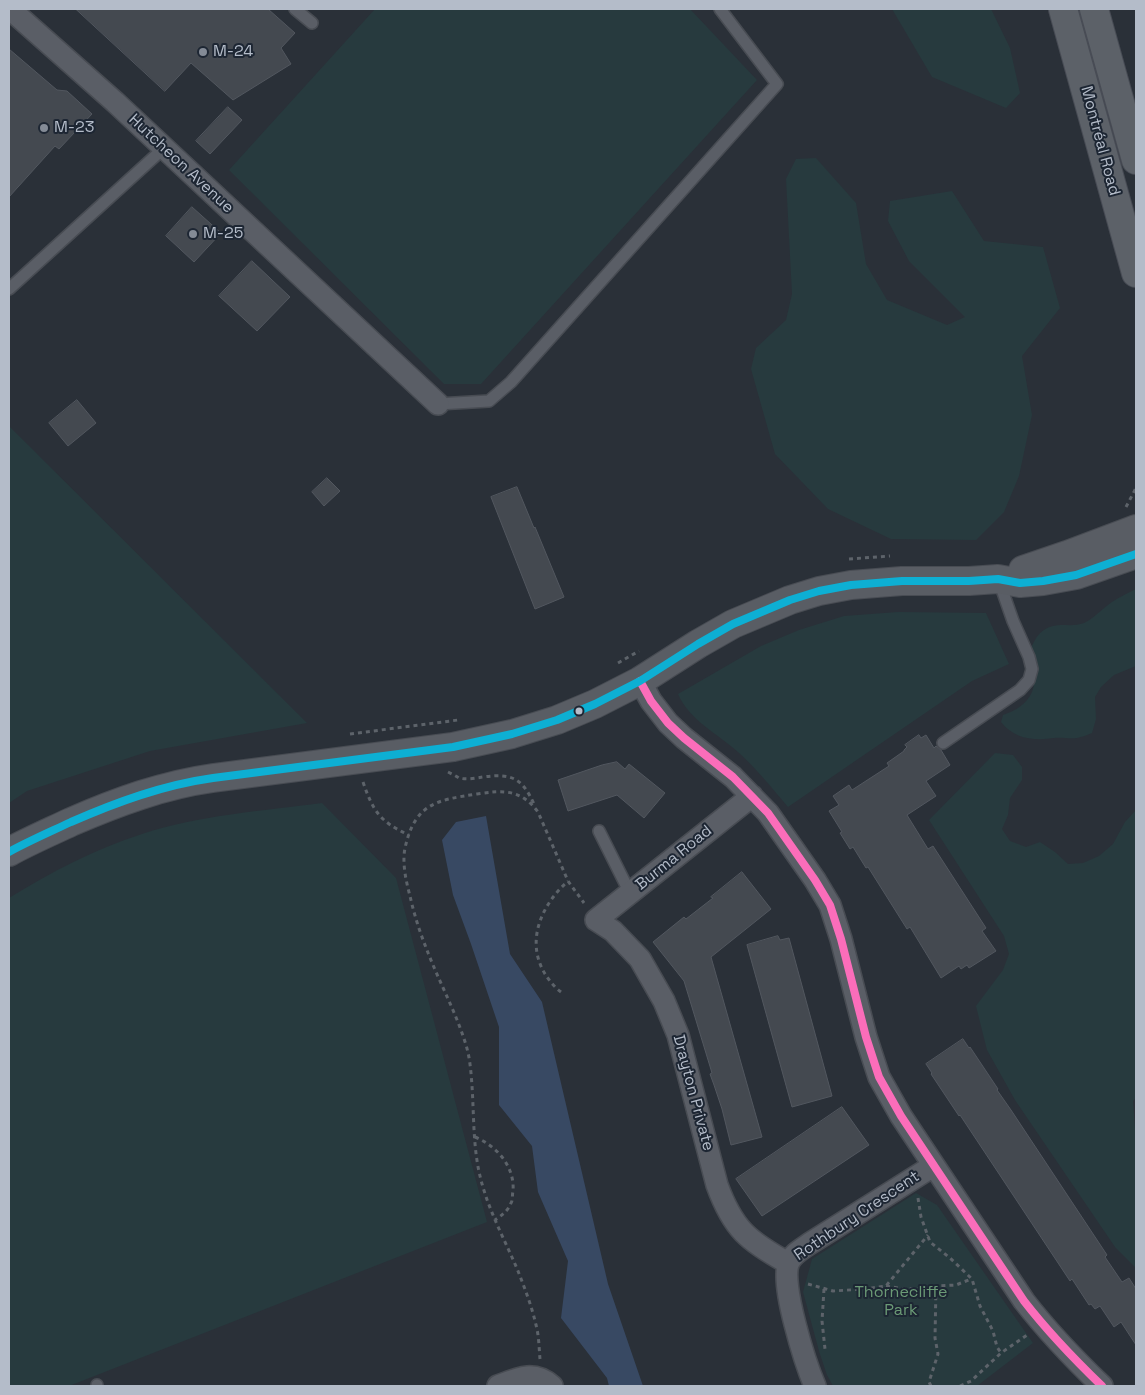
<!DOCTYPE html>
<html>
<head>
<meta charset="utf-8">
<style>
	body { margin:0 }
	#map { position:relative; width:1145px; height:1395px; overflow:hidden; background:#2a3038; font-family:"Space Grotesk",sans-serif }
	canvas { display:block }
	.frame { position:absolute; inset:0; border:10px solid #b4bcc9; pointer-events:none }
</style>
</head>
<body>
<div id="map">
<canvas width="1145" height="1395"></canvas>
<div class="frame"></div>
</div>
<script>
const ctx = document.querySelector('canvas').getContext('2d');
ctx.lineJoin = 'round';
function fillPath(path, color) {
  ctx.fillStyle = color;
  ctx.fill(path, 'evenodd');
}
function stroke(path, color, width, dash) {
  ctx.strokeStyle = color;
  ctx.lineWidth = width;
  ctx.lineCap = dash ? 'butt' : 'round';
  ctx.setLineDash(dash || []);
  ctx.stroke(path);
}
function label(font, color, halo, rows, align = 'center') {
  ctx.font = font + ' "Space Grotesk",sans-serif';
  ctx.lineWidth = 4;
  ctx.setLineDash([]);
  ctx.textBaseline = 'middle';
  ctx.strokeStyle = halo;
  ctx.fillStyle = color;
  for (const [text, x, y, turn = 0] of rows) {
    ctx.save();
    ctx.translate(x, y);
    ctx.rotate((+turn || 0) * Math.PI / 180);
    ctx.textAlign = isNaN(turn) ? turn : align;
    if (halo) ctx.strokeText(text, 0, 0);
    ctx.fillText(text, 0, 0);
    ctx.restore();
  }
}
const green = new Path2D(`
	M375,9H690L757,80L481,384H444L229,170Z
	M892,9H991L1010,48L1020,93L1006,108L932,77Z
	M816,158L856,203L866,264L887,300L947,325L965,317L909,261L888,221L890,201L952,191L984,241L1043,247L1060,308L1022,356L1032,415L1019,476L1004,512L976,540L891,539L828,509L775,454L751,369L756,348L786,320L792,294L786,179L796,159Z
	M9,426L307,723L150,751L27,791L9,803Z
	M1136,589V666L1114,675L1101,687L1095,697L1096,719L1092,733C1087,735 1082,737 1077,738C1069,739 1061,737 1054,738C1034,741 1014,739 1001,722L1003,715C1015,711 1027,704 1032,692C1035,684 1035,674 1037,667L1029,654C1035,637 1041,626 1061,625C1069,625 1076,626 1084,623C1093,619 1103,608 1112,602C1119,597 1128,593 1136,589Z
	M898,612L986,613L1009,664L972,681L788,807C772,788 756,768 738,752C717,733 690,721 678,694L761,646L799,630L844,616Z
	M995,753L1013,755L1022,767V780L1010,798L1008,815L1002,829L1010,841L1026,847L1040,842L1055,852L1068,864L1083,863L1099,856L1113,844L1125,822L1136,810V1098L1133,1101L1136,1141V1268L1115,1247L1015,1100L987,1050L976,1006L1003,970L1009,954L1004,936L929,820Z
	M322,803L396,878L487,1222L69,1386H9V898C51,872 95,849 142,834C200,815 262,811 322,803Z
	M916,1193L937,1205L1033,1343L977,1386H833L827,1375L819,1351L803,1292L812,1259Z`);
const water = new Path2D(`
	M486,816L510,954L542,1002L608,1284L643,1386H609L607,1378L561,1318L568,1261L538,1192L532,1146L499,1105V1027L471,944L453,895L442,840L456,822Z`);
const building = new Path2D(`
	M76,9H268L295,33L281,48L291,64L233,100L191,63L165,91Z
	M9,49L57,90L67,91L92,114L59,149L55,146L9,197Z
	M228,107L242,120L210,154L196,141Z
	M192,207L221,233L194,262L166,236Z
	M252,261L290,297L257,331L219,296Z
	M77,400L96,423L68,446L49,423Z
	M327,478L340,491L324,506L312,492Z
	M517,487L534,528L535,527L564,597L535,609L491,497Z
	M919,735L921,738L926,735L934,748L936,746L941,750L950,765L926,781L936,796L907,815L928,849L933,846L986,928L982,931L996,951L969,968L967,965L961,969L959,966L941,978L910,927L907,929L868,867L866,868L853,847L850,849L840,833L842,832L829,811L839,805L833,796L849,785L852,790L889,766L887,763L904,751V750L907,747L905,745Z
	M617,762L625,769L629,764L665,793L644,818L617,795L568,811L558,780L602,765Z
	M742,872L771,909L711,957L762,1137L731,1145L722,1109L714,1085L710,1074L712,1073L684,981L653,942L684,917L686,919L713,898L711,897Z
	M778,936L780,940L789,938L832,1096L792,1107L747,945Z
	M963,1039L969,1048L970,1047L998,1089L997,1090L1011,1110L1107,1255L1105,1257L1122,1282L1129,1278L1136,1289V1345L1121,1322L1114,1327L1100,1306L1095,1309L1091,1304L1089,1305L1072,1279L1070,1281L960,1115L959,1116L931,1074L932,1073L926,1064Z
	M842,1107L869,1145L762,1216L736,1179Z`);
const path = new Path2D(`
	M1126,507L1136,488
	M849,559L890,556
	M618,663L639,651
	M350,734L458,720
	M448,772C452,774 456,776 459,778C467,780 476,778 483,777C512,773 522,778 534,804
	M363,782C373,811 380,822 409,835
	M561,992C557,989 553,985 550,981C523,947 539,907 568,881
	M475,1137C497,1146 515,1167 513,1191C512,1195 513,1200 511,1203C508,1211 502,1215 495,1220
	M918,1198L921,1217L930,1242L950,1258L972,1279L980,1306L993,1331L997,1347L1001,1353
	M808,1284L833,1291L865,1289L886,1286L928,1235
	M886,1286L904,1289L930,1288L936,1286L956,1285L971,1279
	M824,1289L822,1321L825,1349
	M540,1359C539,1348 539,1336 536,1325C532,1307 525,1289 518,1271C505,1240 488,1210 480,1176C473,1147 474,1116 472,1086C471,1072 470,1058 466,1045C456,1012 439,982 427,950C420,933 414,914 410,896C406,881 402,863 405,848C415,803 437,800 477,794C503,790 521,789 538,812L568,881L584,903
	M931,1386L929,1382L938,1354L935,1338L936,1286
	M960,1386L971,1381L1001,1353L1027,1335`);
const lane = new Path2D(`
	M295,9L312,23
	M9,289L164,148
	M438,404L489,401L511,382L777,84L720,9
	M943,743L1020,690L1029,680L1032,669L1029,657L1013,621L999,581
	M599,831L630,893
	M97,1385V1386`);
const street = new Path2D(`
	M10,9L115,102L438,404
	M640,681L651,701L668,723L684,738L733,777L768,813L815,880L830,905L841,939L866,1037L879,1077L901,1116L1024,1301C1048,1332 1074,1359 1102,1386
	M752,796L596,920L613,931L640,959L664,1001L678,1035L717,1185C733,1229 748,1241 788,1263
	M498,1386C518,1378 534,1370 552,1386
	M815,1386C806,1365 779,1282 789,1262C793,1254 802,1249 809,1244L933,1166`);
const secondary = new Path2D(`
	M1023,570L1067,555L1136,529
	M9,852C29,841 50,832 71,822C117,802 163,785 213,778L453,747L512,734L557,720L595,704L640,681L698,644L733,624L790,600L819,591L851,585L902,581H969L998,579L1020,583L1043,581L1076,575L1136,554`);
const primary = new Path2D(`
	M1063,9L1136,273
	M1094,9L1136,160`);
const bus1 = new Path2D(`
	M640,681L651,701L668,723L684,738L733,777L768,813L815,880L830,905L841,939L866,1037L879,1077L901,1116L1024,1301C1048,1332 1074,1359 1102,1386`);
const bus2 = new Path2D(`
	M9,852C29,841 50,832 71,822C117,802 163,785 213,778L453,747L512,734L557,720L595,704L640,681L698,644L733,624L790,600L819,591L851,585L902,581H969L998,579L1020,583L1043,581L1076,575L1136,554`);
const markers = [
	[203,52,5,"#848b96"],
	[44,128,5,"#848b96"],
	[193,234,5,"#848b96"],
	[579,711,4.5,"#b4bcc9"]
];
const poiNames = [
	["M-24",213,52],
	["M-23",54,128],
	["M-25",203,234]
];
const streetNames = [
	["Montréal Road",1100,141,75],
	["Hutcheon Avenue",181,164,43],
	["Burma Road",674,858,-39],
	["Drayton Private",693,1093,75],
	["Rothbury Crescent",857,1216,-34]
];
const parkNames = [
	["Thornecliffe",901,1293],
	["Park",901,1311]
];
fillPath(green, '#273a3e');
fillPath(water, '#384963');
fillPath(building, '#444950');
stroke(building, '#52575f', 1);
stroke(lane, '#484c53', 14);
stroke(street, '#484c53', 24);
stroke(secondary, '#484c53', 30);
stroke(primary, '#484c55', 30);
stroke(path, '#5d636a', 3, [4, 4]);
stroke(lane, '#5a5e66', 11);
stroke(street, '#5a5e66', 21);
stroke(secondary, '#595d64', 28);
stroke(primary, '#5c6168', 28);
stroke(bus1, '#fb6dba', 8);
stroke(bus2, '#0dafd3', 8);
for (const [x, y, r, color] of markers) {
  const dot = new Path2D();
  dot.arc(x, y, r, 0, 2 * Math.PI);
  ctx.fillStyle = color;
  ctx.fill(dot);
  stroke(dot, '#1d2633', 2);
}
label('16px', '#b4bcc9', '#1d2633', poiNames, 'left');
label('16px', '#b4bcc9', '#1d2633', streetNames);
label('16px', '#6b9a76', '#1d2633', parkNames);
</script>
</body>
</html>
